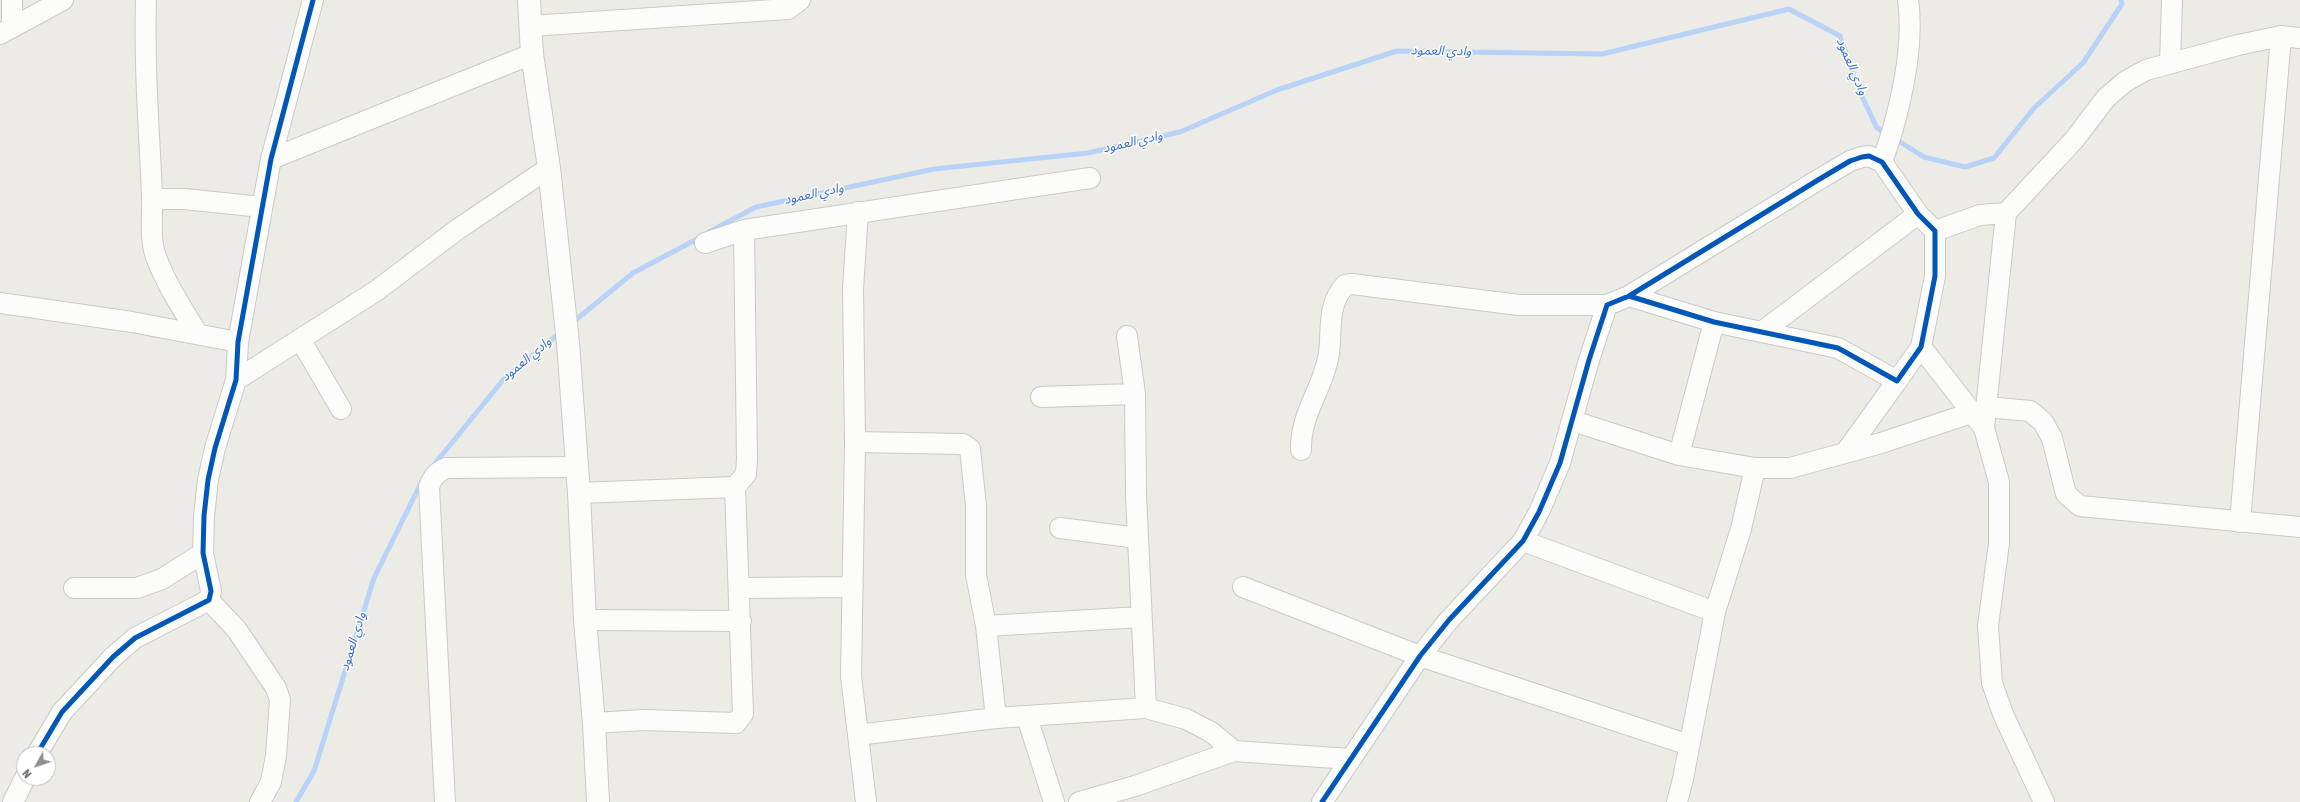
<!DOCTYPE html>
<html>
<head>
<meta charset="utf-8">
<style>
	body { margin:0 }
	#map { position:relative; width:2300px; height:802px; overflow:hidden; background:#ecebe5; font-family:"Source Sans 3",sans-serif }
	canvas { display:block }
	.north { position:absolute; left:16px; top:746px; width:40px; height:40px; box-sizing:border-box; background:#fff; border:1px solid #bdbec1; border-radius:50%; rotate:230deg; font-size:11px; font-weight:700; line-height:16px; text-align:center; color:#5a5d64 }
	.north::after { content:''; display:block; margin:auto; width:14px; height:18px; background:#8d8f91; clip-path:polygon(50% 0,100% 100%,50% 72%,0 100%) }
</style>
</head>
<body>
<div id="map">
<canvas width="2300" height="802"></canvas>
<div class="north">N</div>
</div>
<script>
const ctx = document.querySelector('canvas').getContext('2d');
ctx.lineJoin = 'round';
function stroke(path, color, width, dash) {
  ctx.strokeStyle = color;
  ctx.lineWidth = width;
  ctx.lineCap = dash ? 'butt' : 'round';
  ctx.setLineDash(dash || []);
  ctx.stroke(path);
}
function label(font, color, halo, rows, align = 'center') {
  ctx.font = font + ' "Source Sans 3","Noto Sans Arabic",sans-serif';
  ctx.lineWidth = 3;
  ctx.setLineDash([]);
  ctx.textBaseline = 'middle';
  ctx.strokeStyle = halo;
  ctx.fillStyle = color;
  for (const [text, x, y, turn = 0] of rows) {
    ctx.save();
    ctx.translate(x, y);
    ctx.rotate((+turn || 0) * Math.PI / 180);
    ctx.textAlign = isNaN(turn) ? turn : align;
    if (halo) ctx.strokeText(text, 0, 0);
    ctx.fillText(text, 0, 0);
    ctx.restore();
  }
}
const stream = new Path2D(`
	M1894,138L1924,157L1965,167L1994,158L2034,108L2083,63L2122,4L2121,0
	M709,232L756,207L934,169L1088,153L1180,132L1277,90L1397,51L1602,54L1789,9L1840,36L1857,86L1877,128L1887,134
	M572,323L633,273L701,237
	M433,466L503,380L561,332
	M296,802L314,771L374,578L423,479`);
const minor = new Path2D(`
	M146,0C144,65 149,129 152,194C153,214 149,238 156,257C166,284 183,310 198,334
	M531,26L788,9L800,0
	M12,27V0
	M0,34L63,0
	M2170,63L2172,0
	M271,159L532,54
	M1882,162C1899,116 1915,48 1908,0
	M153,199H184L262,207
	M858,212L853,289L855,442L851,676L866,802
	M1935,231L1980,215L2006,213
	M705,243L744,230L1090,178
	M0,303L132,322L238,342
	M1763,331L1918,214
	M1127,336L1135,394L1136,495L1146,708
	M300,339L341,409
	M1921,347L1984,428L2006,213L2074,140L2106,98L2126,81L2146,70L2238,45L2281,36L2300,38
	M236,380L376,291L458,229L549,168
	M1041,397L1135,394
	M1987,407L2030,411L2043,422L2052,438L2066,494L2080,506L2300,527
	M1984,428L1999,482V543L1988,626L1992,683L2003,714L2044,802
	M855,442L963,444L970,449L976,506V575L986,626L996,718
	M1301,450C1300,413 1324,388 1329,353C1332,329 1327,305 1345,285L1352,284L1519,305H1607
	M1845,453L1881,443L1971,413
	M1679,455L1714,322
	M1755,468H1790L1845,453L1897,381
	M579,493L735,487
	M2240,522L2281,36
	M1060,528L1138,538
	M1523,541L1715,612L1741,529L1755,468L1679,455L1573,421
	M1243,587L1420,656L1689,745
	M74,588H137L162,579L203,553
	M739,588L853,587
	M209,600L237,630L276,688L280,700L276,756L271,782L260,802
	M585,620L741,621
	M986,626L1141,617
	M1027,717L1054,802
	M594,723L644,720L736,723L743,714L735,487L746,474L747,459L744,230
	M858,735L996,718L1146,708L1186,719L1211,732L1234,751
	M37,754L62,712L113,657L135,638L209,600L211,591L203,553L204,516L208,480L215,448L236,380L238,342L271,159L313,0
	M13,802L25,778
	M445,802L429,487C433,476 436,473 446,468L577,467
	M1079,802L1135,786L1234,751L1350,759
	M1322,802L1420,656L1449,620L1523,541L1539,512L1560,463L1589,360L1607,305L1629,296L1818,180L1850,161L1862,157L1869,156L1882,162L1918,214L1935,231V276L1921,347L1897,381L1838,348L1714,322L1629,296
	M1677,802L1683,779L1715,612`);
const tertiary = new Path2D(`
	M529,0L532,54L549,168L568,343L579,493L585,620L594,723L598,802`);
const cycleway = new Path2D(`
	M37,754L62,712L113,657L135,638L209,600L211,591L203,553L204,516L208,480L215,448L236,380L238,342L271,159L313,0
	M1322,802L1420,656L1449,620L1523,541L1539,512L1560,463L1589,360L1607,305L1629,296L1818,180L1850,161L1862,157L1869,156L1882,162L1918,214L1935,231V276L1921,347L1897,381L1838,348L1714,322L1629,296`);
const waterNames = [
	["وادي العمود",1441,52,1],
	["وادي العمود",1851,67,67],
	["وادي العمود",1133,143,-13],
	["وادي العمود",814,195,-12],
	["وادي العمود",527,360,-40],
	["وادي العمود",354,642,-73]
];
stroke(stream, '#b8d3f7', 5);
stroke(minor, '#c9cac9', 22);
stroke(tertiary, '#c9cac9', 24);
stroke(minor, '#fcfcfb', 20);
stroke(tertiary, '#fcfcfb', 22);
stroke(cycleway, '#0057b8', 5);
label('italic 13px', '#396cce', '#fff', waterNames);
</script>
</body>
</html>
